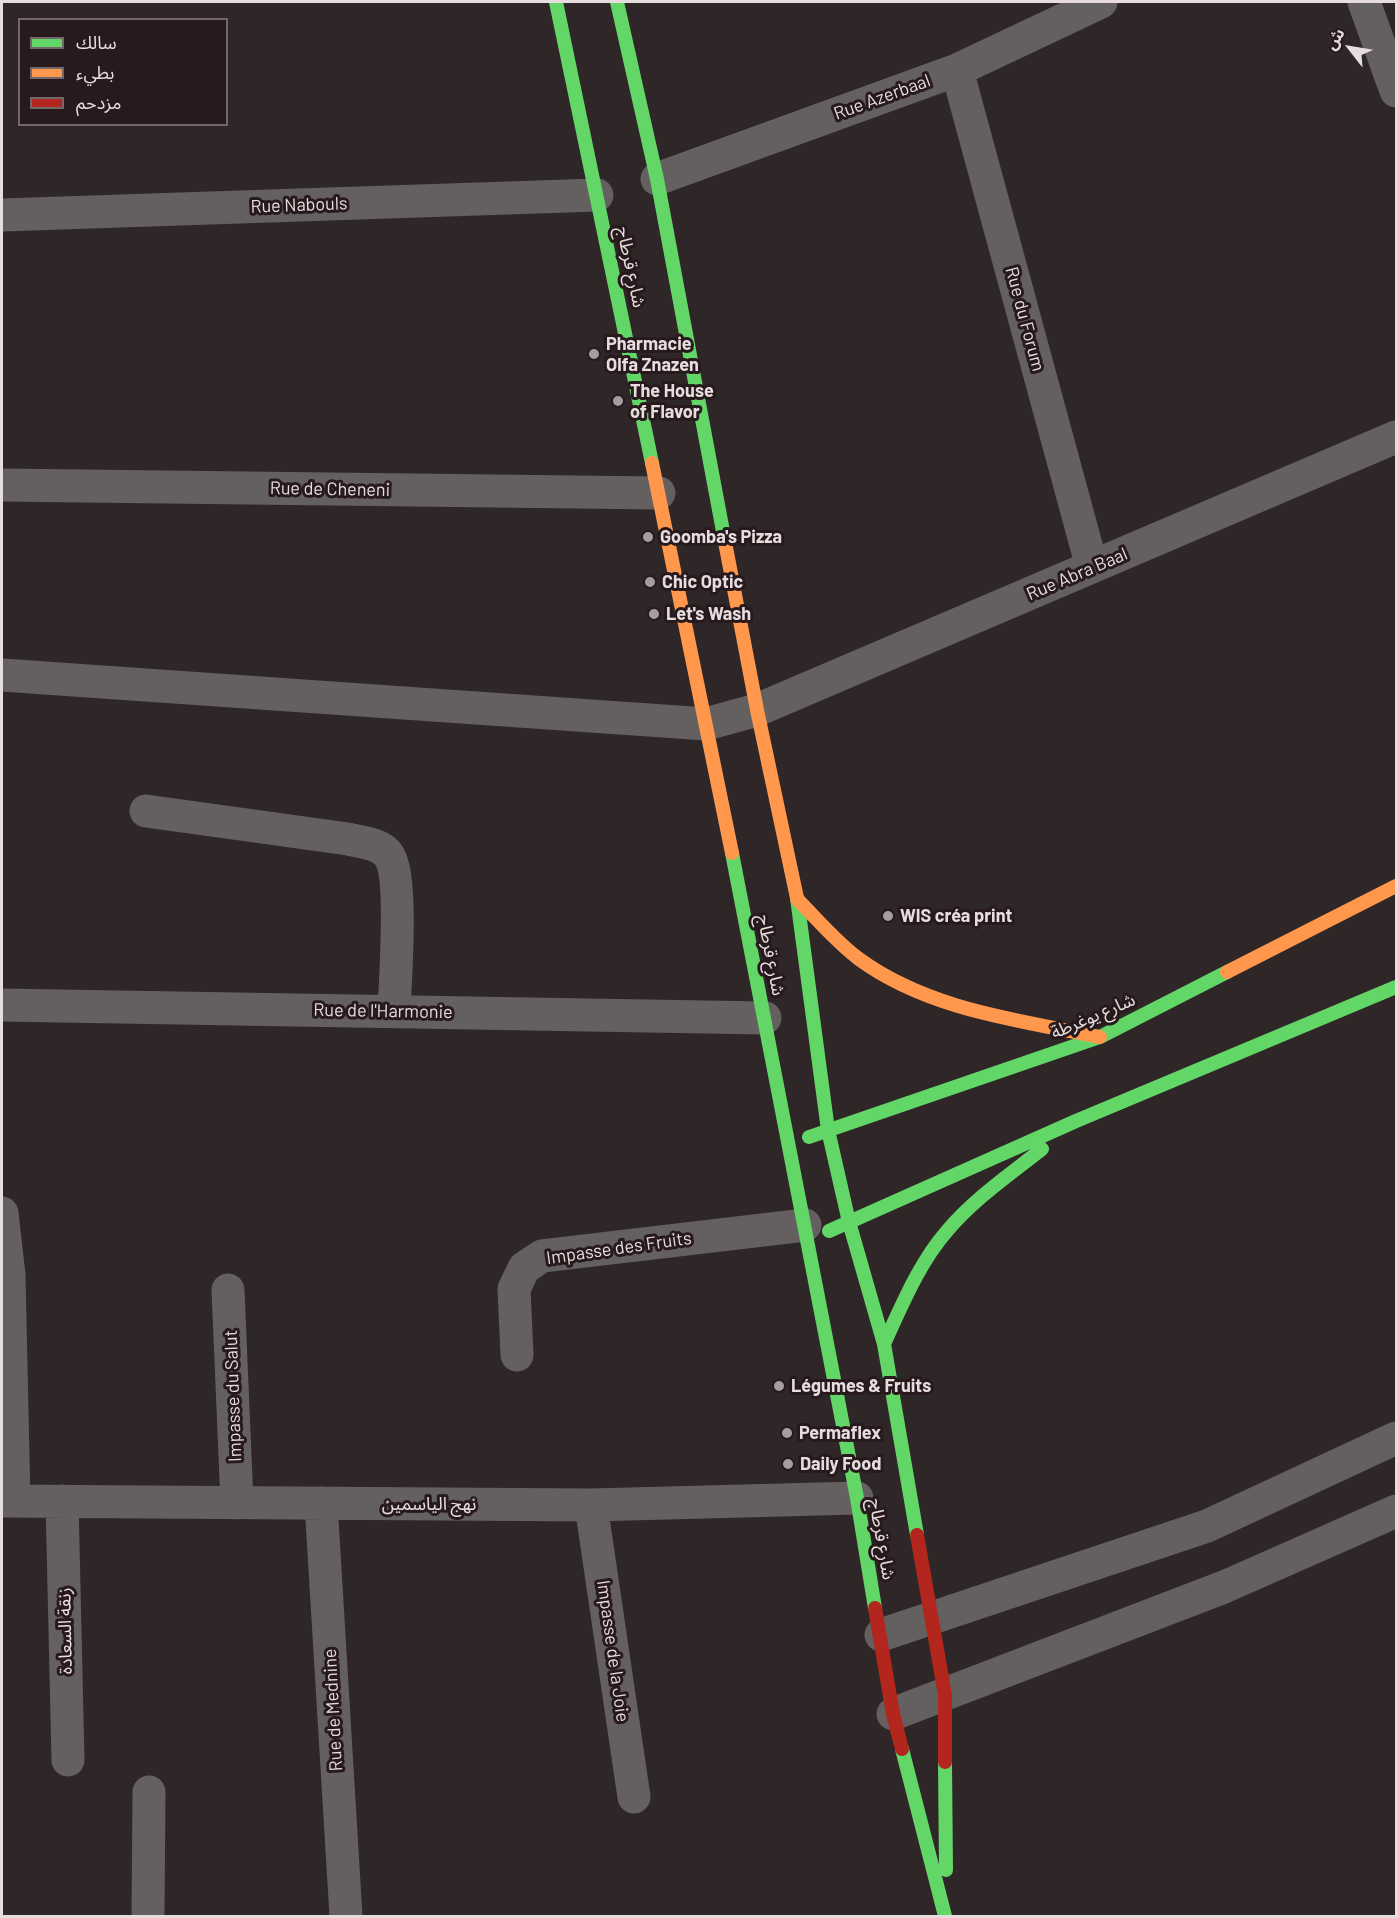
<!DOCTYPE html>
<html>
<head>
<meta charset="utf-8">
<style>
	body { margin:0 }
	#map { position:relative; width:1398px; height:1918px; overflow:hidden; background:#2e2627; font-family:Barlow,"Noto Sans Arabic",sans-serif }
	canvas { display:block }
	.frame { position:absolute; inset:0; border:3px solid #e7ddde; pointer-events:none }
	.legend { position:absolute; left:18px; top:18px; width:210px; height:108px; box-sizing:border-box; background:#27191c; border:2px solid #74676a; margin:0; padding:8px 10px; list-style:none; font-size:18px; color:#e7ddde }
	.legend li { display:flex; align-items:center; gap:12px; height:30px }
	.legend b { width:30px; border:2px solid #74676a }
	.north { position:absolute; left:1320px; top:18px; width:60px; height:60px; -webkit-text-stroke:4px #27191c; paint-order:stroke; rotate:301deg; font-size:16px; font-weight:700; line-height:24px; text-align:center; color:#e7ddde }
	.north::after { content:''; display:block; margin:auto; width:21px; height:27px; background:#e7ddde; clip-path:polygon(50% 0,100% 100%,50% 72%,0 100%) }
</style>
</head>
<body>
<div id="map">
<canvas width="1398" height="1918"></canvas>
<div class="frame"></div>
<ul class="legend">
<li><b style="height:8px;background:#63d668"></b>سالك</li>
<li><b style="height:8px;background:#ff974d"></b>بطيء</li>
<li><b style="height:8px;background:#b3261e"></b>مزدحم</li>
</ul>
<div class="north">ش</div>
</div>
<script>
const ctx = document.querySelector('canvas').getContext('2d');
ctx.lineJoin = 'round';
function stroke(path, color, width, dash) {
  ctx.strokeStyle = color;
  ctx.lineWidth = width;
  ctx.lineCap = dash ? 'butt' : 'round';
  ctx.setLineDash(dash || []);
  ctx.stroke(path);
}
function label(font, color, halo, rows, align = 'center') {
  ctx.font = font + ' Barlow,"Noto Sans Arabic",sans-serif';
  ctx.lineWidth = 6;
  ctx.setLineDash([]);
  ctx.textBaseline = 'middle';
  ctx.strokeStyle = halo;
  ctx.fillStyle = color;
  for (const [text, x, y, turn = 0] of rows) {
    ctx.save();
    ctx.translate(x, y);
    ctx.rotate((+turn || 0) * Math.PI / 180);
    ctx.textAlign = isNaN(turn) ? turn : align;
    if (halo) ctx.strokeText(text, 0, 0);
    ctx.fillText(text, 0, 0);
    ctx.restore();
  }
}
const street = new Path2D(`
	M1364,2L1396,91
	M957,70L1092,567
	M657,179L957,70L1101,2
	M2,215L597,195
	M2,485L659,493
	M2,675L706,724L757,710L1396,437
	M146,811L348,839C360,842 378,843 387,853C404,871 395,983 394,1011
	M2,1005L765,1018
	M2,1213L9,1275L14,1501
	M228,1290L237,1503
	M517,1355L514,1289L524,1268L542,1256L805,1225
	M2,1501L591,1505L857,1498
	M62,1501L68,1760
	M321,1503L346,1916
	M591,1505L634,1797
	M881,1635L1207,1526L1396,1438
	M893,1714L1224,1587L1396,1511
	M148,1916L149,1792`);
const fast = new Path2D(`
	M556,2L652,463
	M617,2L657,179L725,542
	M732,853L857,1498L875,1608
	M797,898L828,1130L849,1222L884,1344L917,1535
	M809,1137L1100,1037L1227,972
	M829,1231L1076,1121L1396,987
	M884,1344C902,1305 919,1263 947,1231C974,1199 1009,1175 1042,1149
	M902,1749L945,1916
	M945,1762L946,1870`);
const slow = new Path2D(`
	M652,463L732,853
	M725,542L757,710L797,898
	M797,899C817,919 836,942 859,959C929,1010 1018,1020 1100,1037
	M1227,972L1396,886`);
const jam = new Path2D(`
	M917,1535L945,1695V1762
	M875,1608L893,1714L902,1749`);
const markers = [
	[594,354,6,"#a69d9e"],
	[618,401,6,"#a69d9e"],
	[648,537,6,"#a69d9e"],
	[650,582,6,"#a69d9e"],
	[654,614,6,"#a69d9e"],
	[888,916,6,"#a69d9e"],
	[779,1386,6,"#a69d9e"],
	[787,1433,6,"#a69d9e"],
	[788,1464,6,"#a69d9e"]
];
const streetNames = [
	["Rue Azerbaal",882,97,-20],
	["Rue Nabouls",299,205,-2],
	["شارع قرطاج",631,267,78],
	["Rue du Forum",1025,319,75],
	["Rue de Cheneni",330,489,1],
	["Rue Abra Baal",1077,574,-23],
	["شارع قرطاج",771,955,79],
	["Rue de l'Harmonie",383,1011,1],
	["شارع يوغرطة",1093,1016,-23],
	["Impasse des Fruits",619,1248,-8],
	["Impasse du Salut",233,1396,-92],
	["نهج الياسمين",429,1504],
	["شارع قرطاج",882,1539,80],
	["زنقة السعادة",65,1631,-91],
	["Impasse de la Joie",613,1651,82],
	["Rue de Mednine",333,1710,-93]
];
const poiNames = [
	["Pharmacie",606,344],
	["Olfa Znazen",606,365],
	["The House",630,391],
	["of Flavor",630,412],
	["Goomba's Pizza",660,537],
	["Chic Optic",662,582],
	["Let's Wash",666,614],
	["WIS créa print",900,916],
	["Légumes & Fruits",791,1386],
	["Permaflex",799,1433],
	["Daily Food",800,1464]
];
stroke(street, '#646060', 33);
stroke(fast, '#63d668', 14);
stroke(slow, '#ff974d', 14);
stroke(jam, '#b3261e', 14);
for (const [x, y, r, color] of markers) {
  const dot = new Path2D();
  dot.arc(x, y, r, 0, 2 * Math.PI);
  ctx.fillStyle = color;
  ctx.fill(dot);
  stroke(dot, '#27191c', 2);
}
label('18px', '#e7ddde', '#27191c', streetNames);
label('bold 18px', '#e7ddde', '#27191c', poiNames, 'left');
</script>
</body>
</html>
